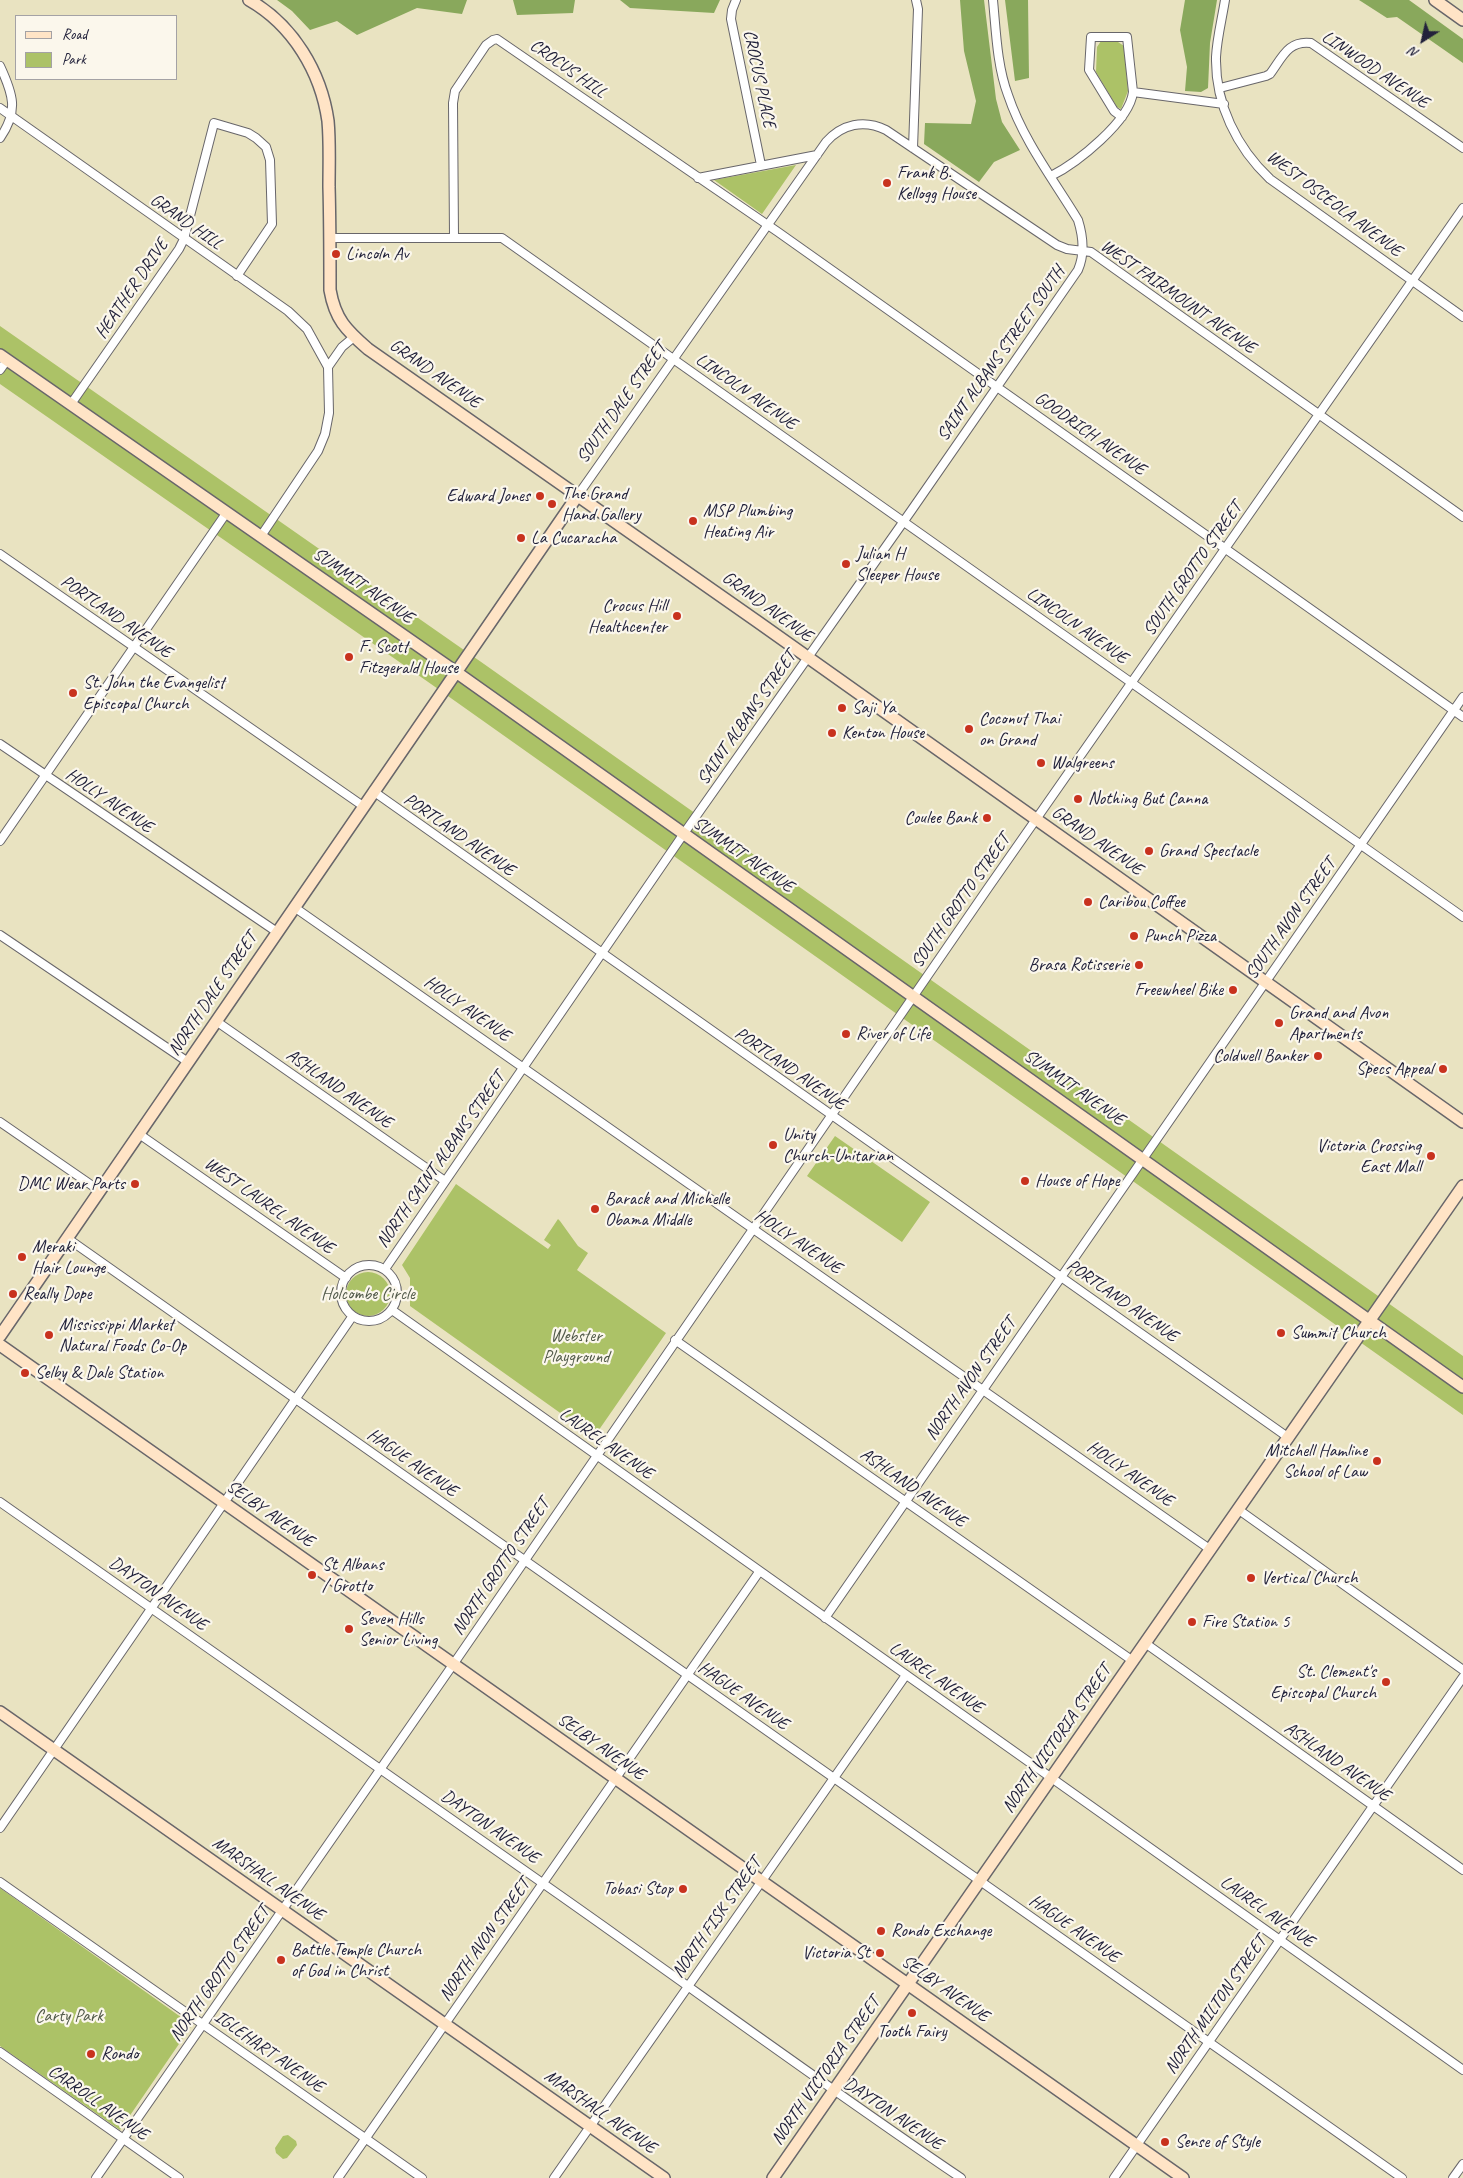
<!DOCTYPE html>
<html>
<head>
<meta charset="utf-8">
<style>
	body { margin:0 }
	#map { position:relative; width:1463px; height:2178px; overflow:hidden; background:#e9e3c1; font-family:Caveat,sans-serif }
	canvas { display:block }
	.legend { position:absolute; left:15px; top:15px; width:162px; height:65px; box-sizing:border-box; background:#fbf7ec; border:1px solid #a4a2a5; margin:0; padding:6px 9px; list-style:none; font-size:15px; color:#22223b }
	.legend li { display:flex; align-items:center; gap:10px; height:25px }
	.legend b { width:25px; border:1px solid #a4a2a5 }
	.north { position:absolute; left:1398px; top:15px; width:50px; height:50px; -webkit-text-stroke:4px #fbf7ec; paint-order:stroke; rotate:215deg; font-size:14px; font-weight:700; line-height:20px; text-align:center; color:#22223b }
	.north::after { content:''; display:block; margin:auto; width:18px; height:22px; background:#22223b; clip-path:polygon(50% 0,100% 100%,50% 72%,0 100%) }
</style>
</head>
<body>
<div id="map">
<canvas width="1463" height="2178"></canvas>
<ul class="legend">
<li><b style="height:6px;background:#ffe4c6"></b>Road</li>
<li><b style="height:14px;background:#acc267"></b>Park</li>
</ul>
<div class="north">N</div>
</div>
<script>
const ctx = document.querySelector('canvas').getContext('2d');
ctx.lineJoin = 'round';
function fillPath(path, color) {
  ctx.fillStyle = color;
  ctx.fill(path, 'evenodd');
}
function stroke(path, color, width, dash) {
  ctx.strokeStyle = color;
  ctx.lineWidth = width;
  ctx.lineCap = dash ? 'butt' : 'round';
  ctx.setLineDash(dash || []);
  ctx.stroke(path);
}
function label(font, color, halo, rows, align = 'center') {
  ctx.font = font + ' Caveat,sans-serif';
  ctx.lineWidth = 4.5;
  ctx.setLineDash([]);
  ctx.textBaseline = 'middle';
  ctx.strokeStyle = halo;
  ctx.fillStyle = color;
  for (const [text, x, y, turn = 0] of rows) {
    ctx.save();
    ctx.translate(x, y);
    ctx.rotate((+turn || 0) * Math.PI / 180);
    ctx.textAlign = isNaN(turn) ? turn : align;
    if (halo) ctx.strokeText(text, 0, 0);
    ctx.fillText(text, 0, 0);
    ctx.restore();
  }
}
const green = new Path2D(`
	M1101,41L1118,42L1124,46L1128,91L1121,109L1117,107L1096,72L1097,47Z
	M796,165L762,214L714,180Z
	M0,326L484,664L1463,1356V1415L431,684L0,384Z
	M835,1136L930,1202L902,1242L807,1176Z
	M456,1184L548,1249L551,1245L544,1240L558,1219L560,1221L578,1246L588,1253L577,1270L666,1333L594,1437L410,1306V1278L402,1265Z
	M346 1294a22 22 0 1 1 44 0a22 22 0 1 1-44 0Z
	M0,1888L192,2025L120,2130L0,2046Z
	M288,2135L296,2141L297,2145L287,2158L283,2159L276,2153L275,2148L283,2136Z`);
const forest = new Path2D(`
	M277,0H467L462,14L417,8L357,35L337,21L310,30L292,11Z
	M513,0H575L573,13L517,15Z
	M620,0H720L714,13L630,8Z
	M960,0H984L996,99L1002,122L1020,150L994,162L979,182L924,144L925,123L971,124L976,101L964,51Z
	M1005,0H1028L1029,78L1015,81Z
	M1185,0H1217L1210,43L1208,88L1201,92L1185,91L1187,67L1180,30Z
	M1359,0H1409L1463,39V63L1397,17L1387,18Z`);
const street = new Path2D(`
	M736,0L732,10L731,19L761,165
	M1225,0C1222,19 1217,38 1216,57C1215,104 1237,148 1270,179L1463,317
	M0,66C13,94 19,111 0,138
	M1220,88L1266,76L1270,74C1282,58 1288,40 1311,43L1463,148
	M1133,92L1224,104
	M0,108L288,311L307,329L328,367L329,413L325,434L318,451L261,536
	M913,148L918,9L916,0
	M1051,176C1077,163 1130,121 1133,92L1127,37H1091L1089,70L1114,111L1122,117
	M698,178L817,155
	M454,237L453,103L455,91L486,45L493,40L497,39L778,232L1463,717
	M330,238H502L1463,917
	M328,367L342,347L354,337
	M0,370L7,360
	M71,404L179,249L184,239L214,123L248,133L256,138L266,147L270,160L272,224L237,276
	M578,495L826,142C842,124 864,119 886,130L1057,245L1067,249L1091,252L1463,517
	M0,554L363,806
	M0,744L277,932
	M373,791L1289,1438
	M0,841L227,512
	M294,907L1211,1550
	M0,935L188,1062
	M216,1021L445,1181
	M0,1122L100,1191
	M139,1134L346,1278
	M67,1238L1402,2178
	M341 1293a28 28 0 1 1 56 0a28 28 0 1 1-56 0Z
	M385,1269L687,829L911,511L1078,270C1085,254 1083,236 1078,220C1053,179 1023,140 1008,95C997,66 996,31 993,0
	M392,1310L1463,2070
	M675,1340L1133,1661
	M0,1502C180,1628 361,1754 541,1882C681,1980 819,2082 961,2178
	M1239,1510L1463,1670
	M825,1618L1463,697
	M1145,1643L1463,1870
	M0,1828L352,1317
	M0,1882L422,2178
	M0,2052L179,2178
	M96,2178L459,1656L988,888L1463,208
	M338,2178L759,1572
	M554,2178L906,1675
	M1114,2178L1463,1677
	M1453,2178L1463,2164`);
const secondary = new Path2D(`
	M249,0C293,25 321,72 328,121C330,143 329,165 329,187C330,221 330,256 330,290C335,319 346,330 368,349L758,622L1463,1122
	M1435,0L1463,20
	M0,355L456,672L1463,1387
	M0,1336L578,495
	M0,1345L1183,2178
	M0,1712L664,2178
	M773,2178L1463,1186`);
const markers = [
	[887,183,5,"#c8321e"],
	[336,254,5,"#c8321e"],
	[540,496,5,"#c8321e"],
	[552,504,5,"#c8321e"],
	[693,521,5,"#c8321e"],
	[521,538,5,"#c8321e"],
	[846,564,5,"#c8321e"],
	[677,616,5,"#c8321e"],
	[349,657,5,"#c8321e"],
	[73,693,5,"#c8321e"],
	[842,708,5,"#c8321e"],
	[969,729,5,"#c8321e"],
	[832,733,5,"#c8321e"],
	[1041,763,5,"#c8321e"],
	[1078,799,5,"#c8321e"],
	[987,818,5,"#c8321e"],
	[1149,851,5,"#c8321e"],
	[1088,902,5,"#c8321e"],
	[1134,936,5,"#c8321e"],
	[1139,965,5,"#c8321e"],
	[1233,990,5,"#c8321e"],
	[1279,1023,5,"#c8321e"],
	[846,1034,5,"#c8321e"],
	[1318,1056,5,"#c8321e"],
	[1443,1069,5,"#c8321e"],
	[773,1145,5,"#c8321e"],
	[1431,1156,5,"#c8321e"],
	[1025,1181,5,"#c8321e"],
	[135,1184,5,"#c8321e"],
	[595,1209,5,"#c8321e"],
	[22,1257,5,"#c8321e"],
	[13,1294,5,"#c8321e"],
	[1281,1333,5,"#c8321e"],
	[49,1335,5,"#c8321e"],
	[25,1373,5,"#c8321e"],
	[1377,1461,5,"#c8321e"],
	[312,1575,5,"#c8321e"],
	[1251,1578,5,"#c8321e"],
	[1192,1622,5,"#c8321e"],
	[349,1629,5,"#c8321e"],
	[1386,1682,5,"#c8321e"],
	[683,1889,5,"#c8321e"],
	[881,1931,5,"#c8321e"],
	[880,1953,5,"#c8321e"],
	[281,1960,5,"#c8321e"],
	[912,2013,5,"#c8321e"],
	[91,2054,5,"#c8321e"],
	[1165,2142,5,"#c8321e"]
];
const streetNames = [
	["CROCUS HILL",568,69,35],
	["LINWOOD AVENUE",1375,70,34],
	["CROCUS PLACE",759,79,78],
	["WEST OSCEOLA AVENUE",1334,204,37],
	["GRAND HILL",186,222,35],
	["HEATHER DRIVE",132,289,-56],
	["WEST FAIRMOUNT AVENUE",1178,297,35],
	["SAINT ALBANS STREET SOUTH",1001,354,-55],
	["GRAND AVENUE",435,374,35],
	["LINCOLN AVENUE",746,392,35],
	["SOUTH DALE STREET",622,403,-55],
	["GOODRICH AVENUE",1090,434,35],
	["SOUTH GROTTO STREET",1193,569,-55],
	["SUMMIT AVENUE",363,586,35],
	["GRAND AVENUE",767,607,36],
	["PORTLAND AVENUE",116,617,35],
	["LINCOLN AVENUE",1077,626,35],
	["SAINT ALBANS STREET",747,718,-55],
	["HOLLY AVENUE",109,801,34],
	["PORTLAND AVENUE",459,835,35],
	["GRAND AVENUE",1097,841,35],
	["SUMMIT AVENUE",743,855,35],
	["SOUTH GROTTO STREET",961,901,-55],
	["SOUTH AVON STREET",1291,919,-55],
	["NORTH DALE STREET",213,994,-56],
	["HOLLY AVENUE",467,1009,35],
	["PORTLAND AVENUE",790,1069,35],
	["SUMMIT AVENUE",1074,1088,35],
	["ASHLAND AVENUE",339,1089,35],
	["NORTH SAINT ALBANS STREET",441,1160,-55],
	["WEST LAUREL AVENUE",269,1206,35],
	["HOLLY AVENUE",798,1242,34],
	["PORTLAND AVENUE",1122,1301,35],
	["NORTH AVON STREET",971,1379,-55],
	["LAUREL AVENUE",606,1444,35],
	["HAGUE AVENUE",412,1463,35],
	["HOLLY AVENUE",1130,1474,35],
	["ASHLAND AVENUE",913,1488,35],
	["SELBY AVENUE",270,1514,35],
	["NORTH GROTTO STREET",501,1567,-56],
	["DAYTON AVENUE",158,1594,35],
	["LAUREL AVENUE",936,1678,35],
	["HAGUE AVENUE",743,1696,35],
	["NORTH VICTORIA STREET",1057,1739,-55],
	["SELBY AVENUE",601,1747,35],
	["ASHLAND AVENUE",1337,1762,35],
	["DAYTON AVENUE",490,1827,35],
	["MARSHALL AVENUE",268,1879,35],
	["LAUREL AVENUE",1267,1912,35],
	["NORTH FISK STREET",717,1918,-55],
	["HAGUE AVENUE",1074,1929,35],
	["NORTH AVON STREET",485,1940,-55],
	["NORTH GROTTO STREET",220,1974,-55],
	["SELBY AVENUE",945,1989,35],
	["NORTH MILTON STREET",1216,2005,-55],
	["IGLEHART AVENUE",269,2052,35],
	["NORTH VICTORIA STREET",826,2071,-55],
	["CARROLL AVENUE",98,2103,35],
	["MARSHALL AVENUE",600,2112,35],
	["DAYTON AVENUE",893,2114,34]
];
const poiNames = [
	["Frank B.",897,173],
	["Kellogg House",897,194],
	["Lincoln Av",346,254],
	["The Grand",562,494],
	["Hand Gallery",562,515],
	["Edward Jones",530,496,"right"],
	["MSP Plumbing",703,511],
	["Heating Air",703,532],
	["La Cucaracha",531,538],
	["Julian H",856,554],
	["Sleeper House",856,575],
	["Crocus Hill",667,606,"right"],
	["Healthcenter",667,627,"right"],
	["F. Scott",359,647],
	["Fitzgerald House",359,668],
	["St. John the Evangelist",83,683],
	["Episcopal Church",83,704],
	["Saji Ya",852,708],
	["Coconut Thai",979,719],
	["on Grand",979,740],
	["Kenton House",842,733],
	["Walgreens",1051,763],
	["Nothing But Canna",1088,799],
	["Coulee Bank",977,818,"right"],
	["Grand Spectacle",1159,851],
	["Caribou Coffee",1098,902],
	["Punch Pizza",1144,936],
	["Brasa Rotisserie",1129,965,"right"],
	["Freewheel Bike",1223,990,"right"],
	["Grand and Avon",1289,1013],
	["Apartments",1289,1034],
	["River of Life",856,1034],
	["Coldwell Banker",1308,1056,"right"],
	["Specs Appeal",1433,1069,"right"],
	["Unity",783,1135],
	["Church-Unitarian",783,1156],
	["Victoria Crossing",1421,1146,"right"],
	["East Mall",1421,1167,"right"],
	["House of Hope",1035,1181],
	["DMC Wear Parts",125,1184,"right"],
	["Barack and Michelle",605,1199],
	["Obama Middle",605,1220],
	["Meraki",32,1247],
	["Hair Lounge",32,1268],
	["Really Dope",23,1294],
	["Mississippi Market",59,1325],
	["Natural Foods Co-Op",59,1346],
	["Summit Church",1291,1333],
	["Selby & Dale Station",35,1373],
	["Mitchell Hamline",1367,1451,"right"],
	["School of Law",1367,1472,"right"],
	["St Albans",322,1565],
	["/ Grotto",322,1586],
	["Vertical Church",1261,1578],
	["Seven Hills",359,1619],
	["Senior Living",359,1640],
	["Fire Station 5",1202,1622],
	["St. Clement's",1376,1672,"right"],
	["Episcopal Church",1376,1693,"right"],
	["Tobasi Stop",673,1889,"right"],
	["Rondo Exchange",891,1931],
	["Battle Temple Church",291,1950],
	["of God in Christ",291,1971],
	["Victoria St",870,1953,"right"],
	["Tooth Fairy",912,2032,"center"],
	["Rondo",101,2054],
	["Sense of Style",1175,2142]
];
const parkNames = [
	["Holcombe Circle",368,1294],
	["Webster",576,1336],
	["Playground",576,1357],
	["Carty Park",69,2016]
];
fillPath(green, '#acc267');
fillPath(forest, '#89a85c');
stroke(street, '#68666a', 10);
stroke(secondary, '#68666a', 14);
stroke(street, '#fff', 8);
stroke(secondary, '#ffe4c6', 11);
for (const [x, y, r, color] of markers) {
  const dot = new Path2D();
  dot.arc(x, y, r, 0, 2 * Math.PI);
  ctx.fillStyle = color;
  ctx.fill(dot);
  stroke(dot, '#fbf7ec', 2);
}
label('18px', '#22223b', '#fbf7ec', streetNames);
label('18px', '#22223b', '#fbf7ec', poiNames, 'left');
label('18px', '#525a4a', '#fbf7ec', parkNames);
</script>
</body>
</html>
